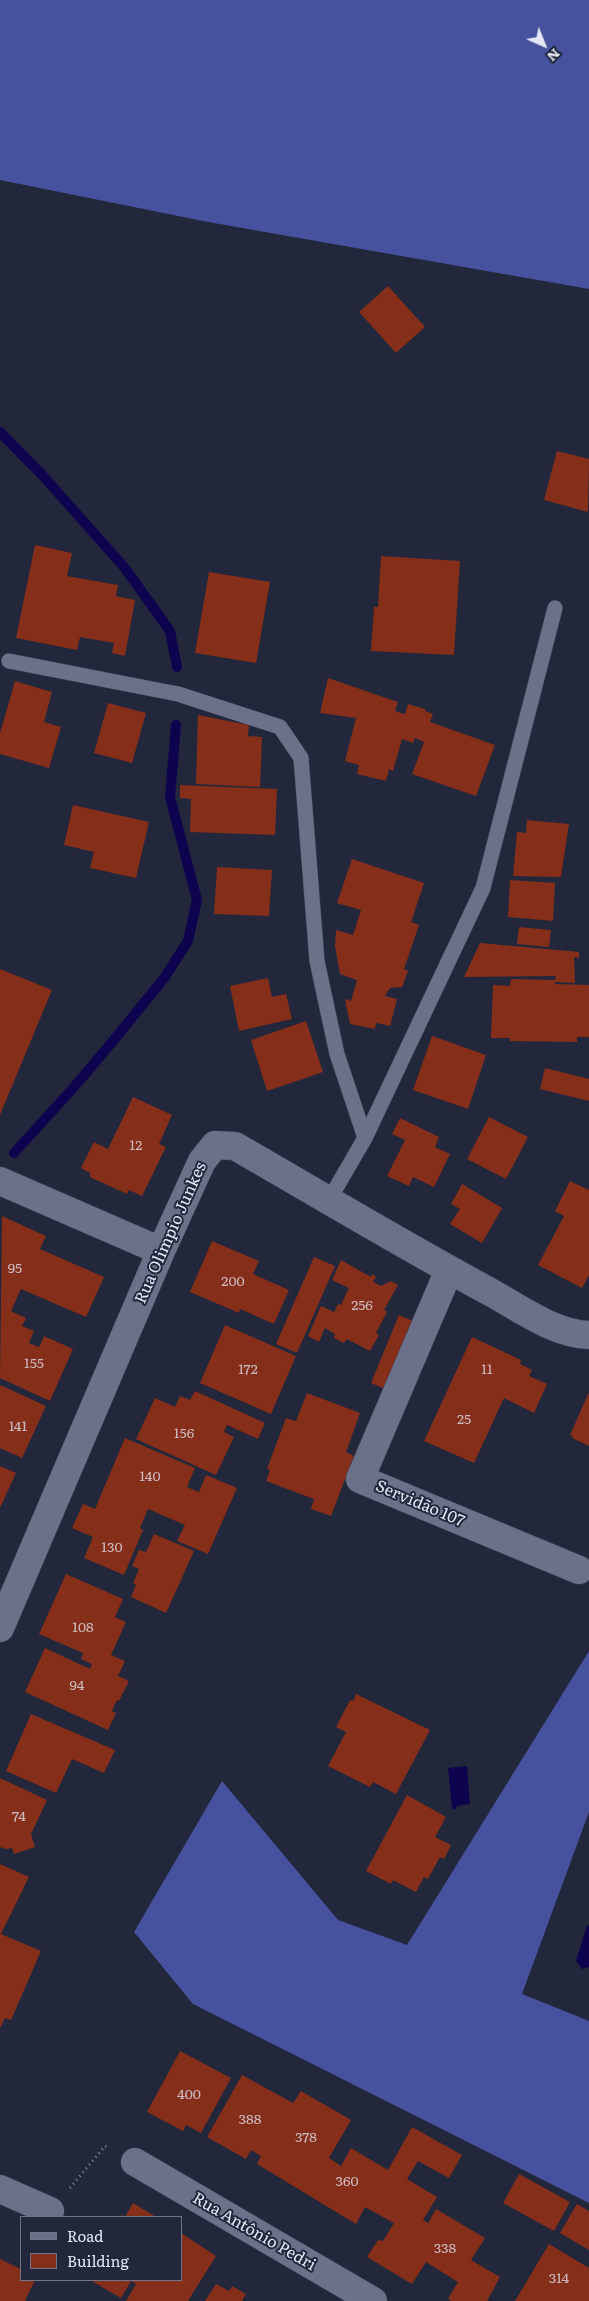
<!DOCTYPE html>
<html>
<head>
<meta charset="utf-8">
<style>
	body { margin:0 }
	#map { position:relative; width:589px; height:2301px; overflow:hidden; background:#22273b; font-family:Literata,serif }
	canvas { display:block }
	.legend { position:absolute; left:20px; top:2216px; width:162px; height:65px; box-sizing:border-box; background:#22273b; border:1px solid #707486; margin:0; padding:6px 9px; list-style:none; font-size:15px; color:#e4e8f6 }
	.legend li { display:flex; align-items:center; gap:10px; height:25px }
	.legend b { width:25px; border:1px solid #707486 }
	.north { position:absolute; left:519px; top:20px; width:50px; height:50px; -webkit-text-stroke:4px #22273b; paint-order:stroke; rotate:136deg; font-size:14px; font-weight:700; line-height:20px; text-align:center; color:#e4e8f6 }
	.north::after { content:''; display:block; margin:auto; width:18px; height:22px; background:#e4e8f6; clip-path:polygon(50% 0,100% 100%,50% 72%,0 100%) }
</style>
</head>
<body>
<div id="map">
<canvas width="589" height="2301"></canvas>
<ul class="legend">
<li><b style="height:6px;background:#6b7189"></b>Road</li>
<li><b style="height:14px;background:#852e1a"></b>Building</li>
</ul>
<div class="north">N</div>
</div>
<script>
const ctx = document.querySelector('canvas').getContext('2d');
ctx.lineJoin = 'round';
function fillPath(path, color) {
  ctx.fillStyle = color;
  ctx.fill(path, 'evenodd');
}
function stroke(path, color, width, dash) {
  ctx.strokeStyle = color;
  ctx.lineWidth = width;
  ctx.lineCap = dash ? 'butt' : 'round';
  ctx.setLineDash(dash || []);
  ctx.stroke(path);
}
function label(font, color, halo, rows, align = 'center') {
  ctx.font = font + ' Literata,serif';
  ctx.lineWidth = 4;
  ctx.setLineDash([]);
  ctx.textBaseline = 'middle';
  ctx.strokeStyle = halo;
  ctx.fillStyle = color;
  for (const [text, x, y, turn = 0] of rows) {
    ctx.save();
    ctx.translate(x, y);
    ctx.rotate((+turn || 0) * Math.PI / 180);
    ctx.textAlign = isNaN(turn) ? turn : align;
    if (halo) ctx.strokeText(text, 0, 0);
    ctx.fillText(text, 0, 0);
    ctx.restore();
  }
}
const forest = new Path2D(`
	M0,0H589V289L208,222L0,180Z
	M589,1651V1812L522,1994L589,2021V2203L193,2004L134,1932L222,1781L338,1920L407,1945Z`);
const water = new Path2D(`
	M467,1766L470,1804L457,1806L455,1810L452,1808L448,1768Z
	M587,1925L589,1926V1967L582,1969L576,1961Z`);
const stream = new Path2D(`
	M0,432L44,477L124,567L170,631L177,667
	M14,1153L75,1086L113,1041L165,977L188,941L197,900L170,797L176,725`);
const building = new Path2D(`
	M388,286L425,327L396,353L359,312Z
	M557,451L589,459L588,512L544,500Z
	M35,545L72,553L67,576L118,585L116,596L135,600L125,656L112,653L114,643L80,637L77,650L16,638Z
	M381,556L460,561L454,655L371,651L374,607H378Z
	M209,572L270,582L256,663L195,653Z
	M328,678L398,702L395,711L405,714L408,704L425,709V711L433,714L430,722L495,745L476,796L412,774L424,742L415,738L413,743L402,739L393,771L389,769L386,781L357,774L359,765L345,761L356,718L320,713Z
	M15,681L52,692L44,722L61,727L49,768L0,754V733Z
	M108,703L146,713L132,763L94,753Z
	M198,715L249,725L248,736L262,737L260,787L196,784Z
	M180,785L277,789L275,835L190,832L191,799L180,798Z
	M73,805L149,822L136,878L90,868L94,852L64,845Z
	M527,820L569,824L561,877L513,876L517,832L526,833Z
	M352,859L424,883L411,922L419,925L404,969L408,971L402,987L390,988L385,996L397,999L390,1026L376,1023L375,1029L350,1024L345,999L351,1001L357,980L340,974L335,946L336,930L353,935L361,910L337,903Z
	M217,867L272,870L269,916L214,914Z
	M510,880L555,883L553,921L508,917Z
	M519,927L551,930L549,947L517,944Z
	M480,943L579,952V958L574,957L575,983L555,982V984L589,985V1037H577V1042L510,1041V1038H491L493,985L510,986L511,979L555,980L556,976L464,977Z
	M0,969L52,990L0,1115Z
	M268,978L272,997L286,994L292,1019L239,1031L230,986Z
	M306,1021L323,1072L267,1091L251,1040Z
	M432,1036L486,1055L468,1109L413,1090Z
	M545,1068L589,1079V1101L540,1089Z
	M133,1097L172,1115L159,1144L166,1147L142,1196L129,1190L127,1194L90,1177V1173L81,1168L94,1142L108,1149Z
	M489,1117L528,1137L506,1179L467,1159Z
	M400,1118L439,1137L435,1147L450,1154L434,1187L413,1177L409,1186L387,1176L405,1140L392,1134Z
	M570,1181L589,1190V1275L582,1288L538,1265L564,1216L555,1211Z
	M462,1184L502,1208L482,1243L450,1224L460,1209L451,1204Z
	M2,1216L46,1236L40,1249L104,1277L86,1317L21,1289L11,1311L26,1318L22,1326L34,1331L29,1343L39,1347L44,1336L73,1349L50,1401L0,1378Z
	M212,1241L259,1261L253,1274L289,1290L274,1324L240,1309L239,1313L190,1292Z
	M314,1257L335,1266L297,1353L276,1344Z
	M341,1260L371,1277L372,1274L376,1277L373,1282L381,1286L391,1281L398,1285L384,1310L387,1312L376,1333L379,1335L370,1351L347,1339L344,1343L334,1338L335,1334L325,1328L319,1342L308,1336L321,1306L334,1312L338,1304L341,1305L349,1288L332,1280Z
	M399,1315L413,1321L385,1389L371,1383Z
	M225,1325L296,1356L271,1414L200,1383Z
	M472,1337L521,1360L520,1364L532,1370L529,1376L547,1384L534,1413L504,1398L474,1463L424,1441Z
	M0,1385L46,1406L22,1458L0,1448Z
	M195,1391L265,1423L258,1439L227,1425L224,1432L234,1437L216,1475L136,1439L155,1398L175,1407L180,1396L190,1400Z
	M589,1392V1446L572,1438L573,1436L570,1435Z
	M307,1393L360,1413L346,1452L354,1456L331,1516L311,1509L314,1499L266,1481L270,1470L267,1469L286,1418L296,1421Z
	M125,1438L195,1468L187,1487L199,1492L206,1475L237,1488L208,1554L177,1541L185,1525L148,1509L140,1528L143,1530L124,1575L84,1558L93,1537L72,1528L83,1504L95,1509Z
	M0,1466L16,1473L0,1508Z
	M154,1534L194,1551L166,1613L131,1597L136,1585L133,1583L139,1569L132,1566L139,1550L146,1552Z
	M66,1574L123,1599L115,1617L126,1622L111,1655L125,1661L118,1676L129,1681L119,1701L117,1700L112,1711L116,1713L108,1730L25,1692L45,1648L90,1669L92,1664L81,1659L83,1653L39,1634Z
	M356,1694L430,1730L396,1794L373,1782L370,1787L328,1766L346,1732L336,1727L350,1700L353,1701Z
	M31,1714L115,1750L104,1773L72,1759L56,1793L6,1771Z
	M0,1778L47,1800L31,1834L35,1847L14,1854L12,1848L6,1849L0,1847Z
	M407,1795L446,1817L435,1837L451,1845L444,1859L440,1857L428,1879L424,1877L416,1892L393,1880L391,1884L366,1871Z
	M0,1864L29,1877L1,1934L41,1951L11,2020L5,2018L0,2028Z
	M180,2051L231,2078L201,2133L186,2125L183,2131L147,2112Z
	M242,2075L293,2103L301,2091L351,2120L329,2158L341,2166L351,2148L388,2170L412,2127L462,2155L449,2178L418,2161L407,2179L437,2197L423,2220L428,2223L436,2209L485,2238L471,2260L500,2277L487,2301H452L448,2299L458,2282L426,2262L412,2284L367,2257L378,2240L383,2241L394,2223L365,2207L356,2224L257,2164L261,2156L251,2150L246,2159L207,2137Z
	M519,2174L570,2202L554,2231L503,2203Z
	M133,2203L156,2217H120L122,2215L125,2217Z
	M577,2204L589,2211V2250L560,2233Z
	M181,2233L216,2256L188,2301H126L136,2284L131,2281L121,2298L90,2280H181Z
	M549,2244L589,2268V2301H515Z
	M0,2259L21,2269V2280H35L25,2301H0Z
	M216,2284L229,2291L232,2286L246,2294L242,2301H205Z`);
const path = new Path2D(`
	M70,2188L105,2146L109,2148`);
const service = new Path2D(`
	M9,661L178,694L280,727L301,758L317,961L337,1054L365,1138
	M329,1200L365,1138L483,888L555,608`);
const minor = new Path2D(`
	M0,1181L161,1251
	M449,1270L360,1479L579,1570
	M0,1628L161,1251L202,1161L215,1145L235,1146C320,1195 405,1246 492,1293C521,1309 555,1334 589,1335
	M135,2162L373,2301
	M0,2189L50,2211`);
const numberNames = [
	["12",136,1146],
	["95",15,1269],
	["200",233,1282],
	["256",362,1306],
	["155",34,1364],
	["172",248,1370],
	["11",487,1370],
	["25",464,1420],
	["141",18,1427],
	["156",184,1434],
	["140",150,1477],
	["130",112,1548],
	["108",83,1628],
	["94",77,1686],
	["74",19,1817],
	["400",189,2095],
	["388",250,2120],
	["378",306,2138],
	["360",347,2182],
	["338",445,2249],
	["314",559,2279]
];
const streetNames = [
	["Rua Olimpio Junkes",171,1233,-66],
	["Servidão 107",420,1504,23],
	["Rua Antônio Pedri",254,2232,30]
];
fillPath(forest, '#46529e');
fillPath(water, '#0e034e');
stroke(stream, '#0e034e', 10);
fillPath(building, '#852e1a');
stroke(service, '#404355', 16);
stroke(minor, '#404355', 29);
stroke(path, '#818697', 3, [1, 4]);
stroke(service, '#6b7189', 15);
stroke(minor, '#6b7189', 28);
label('14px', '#ccbabf', null, numberNames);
label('16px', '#e4e8f6', '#22273b', streetNames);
</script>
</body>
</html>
